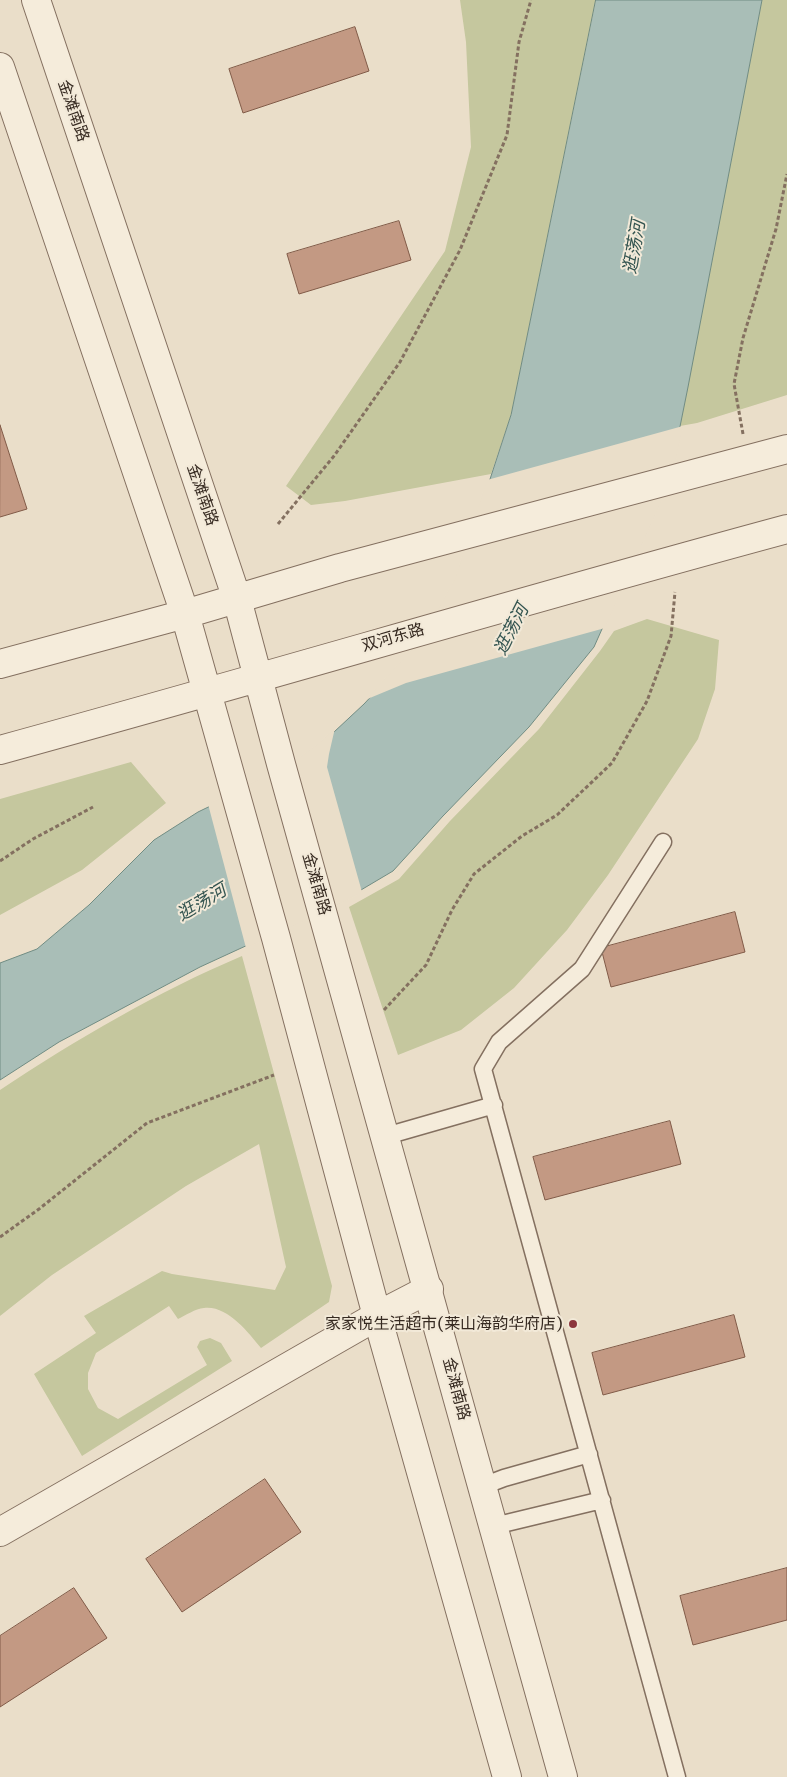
<!DOCTYPE html>
<html>
<head>
<meta charset="utf-8">
<style>
	body { margin:0 }
	canvas { display:block; background:#eadec9 }
</style>
</head>
<body>
<canvas width="787" height="1777"></canvas>
<script>
const ctx = document.querySelector('canvas').getContext('2d');
ctx.lineJoin = 'round';
function fillPath(path, color) {
  ctx.fillStyle = color;
  ctx.fill(path, 'evenodd');
}
function stroke(path, color, width, dash) {
  ctx.strokeStyle = color;
  ctx.lineWidth = width;
  ctx.lineCap = dash ? 'butt' : 'round';
  ctx.setLineDash(dash || []);
  ctx.stroke(path);
}
function label(font, color, halo, rows, align = 'center') {
  ctx.font = font + ' Merriweather,"Noto Sans SC",serif';
  ctx.lineWidth = 4;
  ctx.setLineDash([]);
  ctx.textBaseline = 'middle';
  ctx.strokeStyle = halo;
  ctx.fillStyle = color;
  for (const [text, x, y, turn = 0] of rows) {
    ctx.save();
    ctx.translate(x, y);
    ctx.rotate((+turn || 0) * Math.PI / 180);
    ctx.textAlign = isNaN(turn) ? turn : align;
    if (halo) ctx.strokeText(text, 0, 0);
    ctx.fillText(text, 0, 0);
    ctx.restore();
  }
}
const green = new Path2D(`
	M460,0H596L511,415L491,474L345,501L311,505L286,486L445,251L471,147L466,42Z
	M762,0H787V395L697,423L680,426Z
	M647,619L719,640L715,689L698,739L608,875L567,930L514,988L461,1030L398,1055L349,907L399,879L450,821L539,729L600,651L614,631Z
	M131,762L166,803L82,870L0,915V799Z
	M242,956L332,1286L329,1302L261,1348C248,1332 227,1305 204,1308C195,1309 186,1315 178,1319L169,1306L96,1353L88,1373V1389L98,1408L118,1419L207,1365L197,1347L200,1341L210,1338L221,1343L232,1361L82,1456L34,1374L96,1333L84,1316L162,1271L172,1274L275,1290L286,1267L259,1144L186,1186L52,1275L0,1316V1090C77,1039 157,992 242,956Z`);
const water = new Path2D(`
	M596,0H762L688,387L670,476L594,647L529,727L443,816L393,871L339,903L200,967L59,1042L0,1080V963L37,949L89,905L154,840L198,812L291,767L319,746L364,704L422,642L457,580L511,415Z`);
const pier = new Path2D(`
	M683,426L672,477L605,628L406,683L365,700L420,641L455,579L487,480Z
	M335,728L329,754L327,767L362,892L330,909L246,948L208,804L289,765L318,744Z`);
const building = new Path2D(`
	M355,27L369,71L243,113L229,69Z
	M399,221L411,260L299,294L287,254Z
	M0,425L27,509L0,517Z
	M735,912L745,952L611,987L601,948Z
	M670,1121L681,1164L545,1200L533,1157Z
	M734,1315L745,1357L603,1395L592,1353Z
	M265,1479L301,1532L182,1612L146,1559Z
	M787,1568V1620L693,1645L680,1596Z
	M74,1588L107,1638L0,1707V1636Z`);
const path = new Path2D(`
	M743,434L734,384L743,338L776,229L787,174
	M278,524L334,456L400,362L460,250L507,135L519,42L531,0
	M0,861L33,839L93,807
	M384,1010L426,965L452,910L474,874L522,836L557,815L612,763L647,701L671,636L675,592
	M0,1237L39,1209L147,1123L274,1075`);
const service = new Path2D(`
	M663,842L582,969L499,1042L483,1069L677,1777
	M386,1136L494,1105
	M483,1486L504,1478L589,1454
	M494,1526L602,1500`);
const minor = new Path2D(`
	M0,1532L377,1316L429,1289`);
const tertiary = new Path2D(`
	M36,0L237,599L281,764L563,1777
	M0,67L185,614L276,938L377,1316L507,1777
	M0,664L185,614L340,568L787,449
	M0,750C263,678 524,600 787,529`);
const markers = [
	[573,1324,5,"#8c363d"]
];
const streetNames = [
	["金滩南路",73,111,71],
	["金滩南路",202,495,71],
	["双河东路",393,638,-16],
	["金滩南路",316,884,74],
	["金滩南路",456,1389,75]
];
const poiNames = [
	["家家悦生活超市(莱山海韵华府店)",563,1324]
];
const waterNames = [
	["逛荡河",635,247,-80],
	["逛荡河",512,630,-63],
	["逛荡河",202,903,-31]
];
fillPath(green, '#c5c79e');
fillPath(water, '#a9beb7');
stroke(water, '#718c83', 1);
fillPath(pier, '#eadec9');
fillPath(building, '#c39983');
stroke(building, '#815b48', 1);
stroke(service, '#847060', 19);
stroke(minor, '#847060', 30);
stroke(tertiary, '#847060', 30);
stroke(path, '#847060', 3, [4, 2.5]);
stroke(service, '#f5ecdb', 16);
stroke(minor, '#f5ecdb', 28);
stroke(tertiary, '#f5ecdb', 28);
for (const [x, y, r, color] of markers) {
  const dot = new Path2D();
  dot.arc(x, y, r, 0, 2 * Math.PI);
  ctx.fillStyle = color;
  ctx.fill(dot);
  stroke(dot, '#f2e9d8', 2);
}
label('16px', '#362a21', '#f2e9d8', streetNames);
label('16px', '#362a21', '#f2e9d8', poiNames, 'right');
label('italic 18px', '#335450', '#f2e9d8', waterNames);
</script>
</body>
</html>
